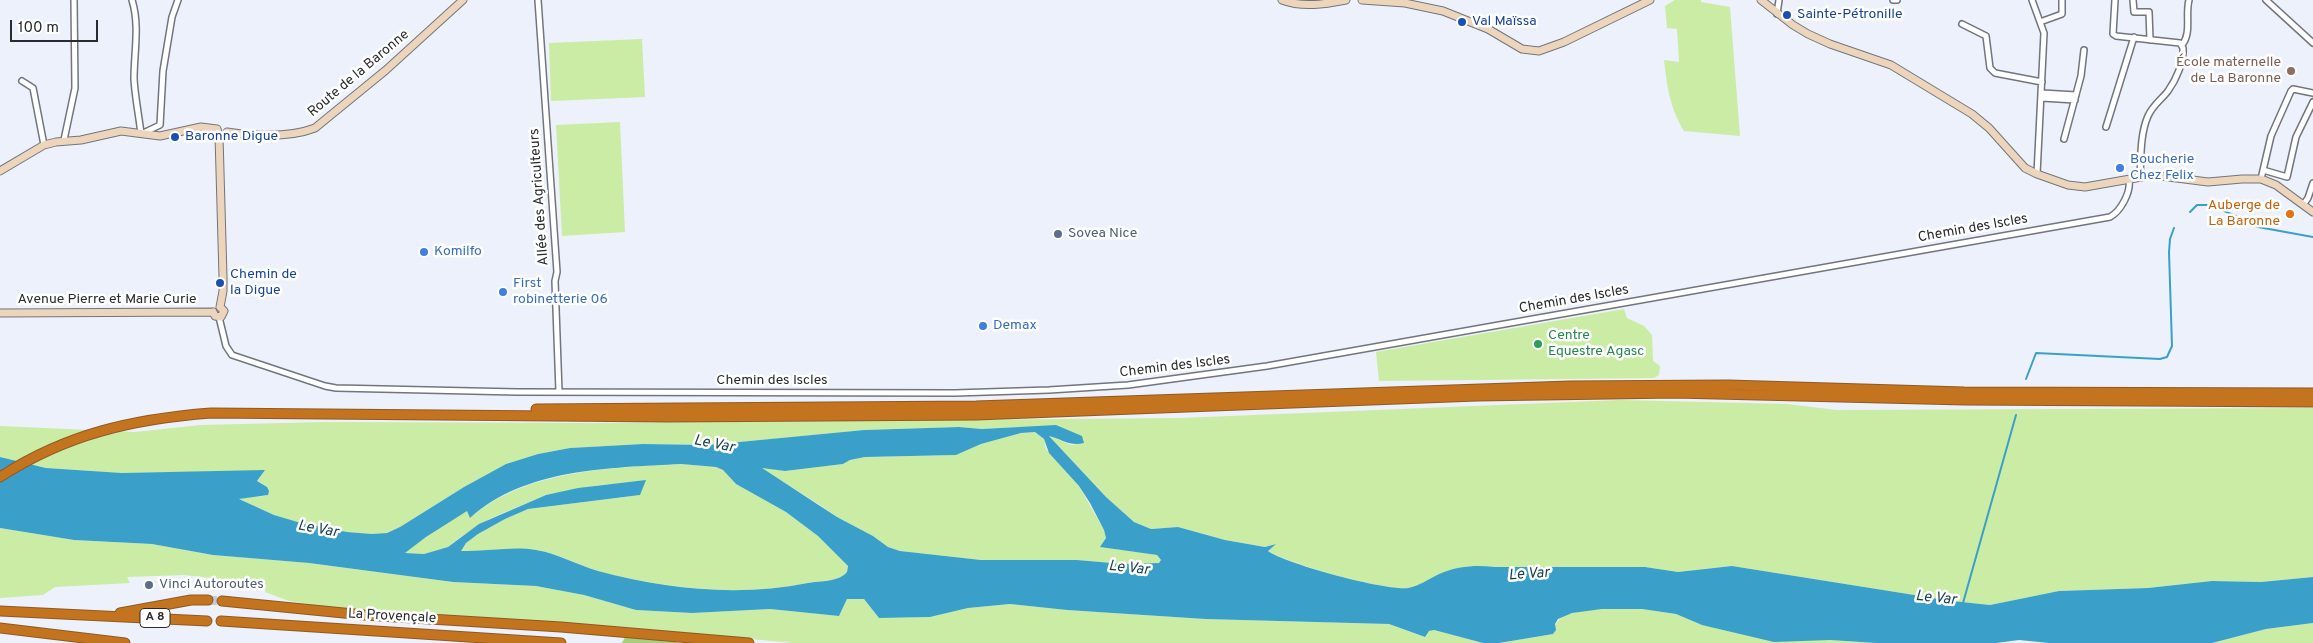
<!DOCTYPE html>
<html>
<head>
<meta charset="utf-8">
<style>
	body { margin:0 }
	#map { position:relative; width:2313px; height:643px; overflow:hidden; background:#edf1fb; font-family:Overpass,sans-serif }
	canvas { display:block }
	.scale { position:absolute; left:10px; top:20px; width:88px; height:22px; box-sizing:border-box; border:2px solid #292b2e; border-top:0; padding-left:6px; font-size:15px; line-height:18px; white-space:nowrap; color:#292b2e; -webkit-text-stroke:4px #fff; paint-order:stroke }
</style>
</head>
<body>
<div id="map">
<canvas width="2313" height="643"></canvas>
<div class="scale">100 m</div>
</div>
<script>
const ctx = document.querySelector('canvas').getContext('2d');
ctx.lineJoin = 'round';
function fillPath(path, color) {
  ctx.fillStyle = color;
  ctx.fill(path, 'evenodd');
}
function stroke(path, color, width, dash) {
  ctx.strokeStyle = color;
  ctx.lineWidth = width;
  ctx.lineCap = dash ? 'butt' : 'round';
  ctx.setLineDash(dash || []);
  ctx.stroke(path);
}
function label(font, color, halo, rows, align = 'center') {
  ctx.font = font + ' Overpass,sans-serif';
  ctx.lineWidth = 5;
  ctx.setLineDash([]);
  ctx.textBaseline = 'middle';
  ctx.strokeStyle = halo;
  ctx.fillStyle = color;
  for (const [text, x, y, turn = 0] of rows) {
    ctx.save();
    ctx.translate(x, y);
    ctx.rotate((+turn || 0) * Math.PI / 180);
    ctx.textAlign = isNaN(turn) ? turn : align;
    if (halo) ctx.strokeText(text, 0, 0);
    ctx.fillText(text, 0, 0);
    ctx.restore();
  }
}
const green = new Path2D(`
	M1675,0H1701V2L1730,7L1740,136L1684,131C1670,108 1667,87 1664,60L1679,62L1677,29L1667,28L1665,6Z
	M642,39L645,97L551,101L549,43Z
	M620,122L625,232L562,236L556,125Z
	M1624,309L1627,318L1644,326L1652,335L1653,361L1660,366L1659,375L1654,378L1379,381L1376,352Z
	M1621,400L1787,404L1837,410L2313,408V577L2261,582L2212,581L2148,588L2059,591L1990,605L1952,601L1732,566L1678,572L1645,567H1495C1475,565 1458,566 1439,574C1429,579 1419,587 1408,588C1384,591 1290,564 1268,551L1275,544L1265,547L1225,540L1178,527L1151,529L1134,522L1106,497L1048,435L1071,445L1084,443L1019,427L982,429L959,427L864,430L708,445L643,444L570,448L538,454L506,464L464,487L400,527L387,533L372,534L347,532L301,523L274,515L237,498L266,496L267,487L257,481L264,471L122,473L46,468L0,457V426L135,432L201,425L325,422L595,423L1181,418Z
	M1035,432L1044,439L1046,449L1079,486L1104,530L1106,538L1101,547L1157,555L1161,560L1159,563L1123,564L1077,560H981L900,551L888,547L873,536L837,517L817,503L762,469V467L785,471L843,464L850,460L865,457L956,455L981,444L1021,433Z
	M681,464L716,467L723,470L736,484L786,512L818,536L848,566L847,572C839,582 820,581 808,583C740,597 668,589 601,572C580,566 558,553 536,550C511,547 486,551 460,551L466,543L478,534L505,519L528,509L640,495L629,483L600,485L546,495L489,519L462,536L448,547L424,554L404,553L426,537L467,510L470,518C527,469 610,468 681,464Z
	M0,528L74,540L152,544L213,555L309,563L453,582L536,586L584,595L636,610L692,613L770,609L839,616L847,599H864L879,618L930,617L968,608L1010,604L1067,610L1205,619L1389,624L1424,637L1429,631L1434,630L1483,643H793L625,627L334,608L289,601L265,592L266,584L184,575L127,577L130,583L55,587L43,595L0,598Z
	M1602,609H1642L1676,614L1702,625L1830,640L1875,643H1499L1553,634C1556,609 1582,611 1602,609Z
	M2313,623V643H2212L2266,629Z`);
const forest = new Path2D(`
	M625,637L676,641L677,643H622Z`);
const water = new Path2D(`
	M1056,425L1082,436L1084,443C1071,447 1061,439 1049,436L1106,497L1134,522L1151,529L1178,527L1225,540L1265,547L1276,544L1268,551C1286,564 1386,591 1408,588C1419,586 1429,579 1439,574C1458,566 1475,565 1495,567H1645L1678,572L1732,566L1952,601L1990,605L2059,591L2148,588L2212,581L2261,582L2313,577V623L2266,629L2212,643H2049L2019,640L1996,643H1876L1830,640L1774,642L1702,625L1676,614L1642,609H1602L1572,613L1558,619L1555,624L1556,630L1553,634L1499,643H1483L1434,630L1429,631L1425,637L1389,624L1205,619L1067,610L1010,604L968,608L930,617L879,618L864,599H847L839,616L770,609L692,613L636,610L584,595L536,586L453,582L309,563L213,555L152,544L74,540L0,528V457L46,468L122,473L265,470L257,481L267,487L269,491L268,495L239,499L274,515L301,523L347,532L372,534L387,533L400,527L464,487L506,464L538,454L570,448L643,444L708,445L864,430L959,427L982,429ZM1035,432L1044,439L1049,453L1079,486L1090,503L1104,530L1106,538L1100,547L1157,555L1161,560L1159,563L1123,564L1077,560H981L900,551L888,547L873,536L837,517L762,468L785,471L843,464L850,460L865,457L956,455L981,444L1021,433ZM681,464L716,467L723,470L736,484L786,512L818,536L848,566L847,572C839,582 820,581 808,583C738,597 666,589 598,571C577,565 557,553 536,550C511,546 486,552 461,551L466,543L478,534L505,519L528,509L640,495L646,480L578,488L546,495L479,524L448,547L424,554L405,553L426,537L467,511L470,518C525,468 610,468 681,464Z`);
const stream = new Path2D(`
	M2190,212L2197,205H2212L2258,227L2313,237
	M2026,379L2036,353L2160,359L2167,357L2172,346L2169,252L2170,239L2174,228
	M1963,603L2016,415`);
const highwayTunnel = new Path2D(`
	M208,600L222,601`);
const street = new Path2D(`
	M132,0C140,26 134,52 134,79C135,97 139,116 141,134L160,125L163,71L172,17L178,0
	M538,0L557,272L555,281L559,392
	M1893,0H1897
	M2032,0L2044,33L2037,174
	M2115,0L2113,34L2116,36L2180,43L2183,48C2184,62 2176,80 2168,91C2161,100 2153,105 2148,116C2140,134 2141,158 2140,177
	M2133,0L2134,12H2149L2150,40
	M2266,0L2313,43
	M1777,14L1779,0
	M2040,22L2062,14V0
	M1962,24L1986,36L1990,68L1995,73L2042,82
	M2182,45C2192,33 2185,15 2189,0
	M22,81L33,88L44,145
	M2042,93L2076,95
	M2042,98L2075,100
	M2106,127L2134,37
	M2064,139L2081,76L2084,50
	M64,140L75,88L74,0
	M2263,170L2287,177L2296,137L2313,102
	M2261,179L2271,136L2291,91L2293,89L2313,93
	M2303,205L2308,198L2313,183
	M219,317L226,346L232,355L325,386L336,388L517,392L955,393L1049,390L1128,385L1267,366L2110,217C2121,211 2131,192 2129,180`);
const secondary = new Path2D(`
	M1282,0C1303,8 1325,4 1346,0
	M1362,0L1405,3L1443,11L1488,29L1522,49L1539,51L1564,42L1650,0
	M1761,0L1793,25L1808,34L1830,44L1891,65L1972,114L1989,128L2025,168L2037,174L2068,185L2085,187L2153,175L2208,182L2242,179H2261L2276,185L2313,212
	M217,129L219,136L223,277V291L220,307
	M227,132C255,136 289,138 315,128L386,70L463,0
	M0,171L44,145L56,142L81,140L121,131L160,136L201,127L217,129
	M213,312L215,316L221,317L224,311L220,307
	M0,313L213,312`);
const highway = new Path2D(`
	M536,409L976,406L1570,386L1728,385L1964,392L2313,393
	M0,477C66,434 133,419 211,413L668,417L976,415L1477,396L1675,393L1965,400L2313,402
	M222,601L364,615L561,627L749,643
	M0,611L207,621
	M120,613L191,600H208
	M221,621L561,643
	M0,628L125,643`);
const markers = [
	[1787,15,5,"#1a4fb4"],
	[1462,22,5,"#1a4fb4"],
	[2291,71,5,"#8d6e63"],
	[175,137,5,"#1a4fb4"],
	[2120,168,5,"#3f7fe0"],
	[2290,214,5,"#e8710a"],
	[1058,234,5,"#5c6f8a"],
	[424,252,5,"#3f7fe0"],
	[220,283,5,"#1a4fb4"],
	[503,292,5,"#3f7fe0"],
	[983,326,5,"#3f7fe0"],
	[1538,344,5,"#2e9e5b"],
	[149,585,5,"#5c6f8a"]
];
const shields = [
	[155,618,30]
];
const shieldNames = [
	["A 8",155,618]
];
const transitNames = [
	["Sainte-Pétronille",1797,15],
	["Val Maïssa",1472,22],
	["Baronne Digue",185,137],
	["Chemin de",230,275],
	["la Digue",230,291]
];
const educationNames = [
	["École maternelle",2281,63],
	["de La Baronne",2281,79]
];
const streetNames = [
	["Route de la Baronne",359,74,-40],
	["Allée des Agriculteurs",540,197,-94],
	["Chemin des Iscles",1973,229,-10],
	["Avenue Pierre et Marie Curie",107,300],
	["Chemin des Iscles",1574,300,-10],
	["Chemin des Iscles",1175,367,-7],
	["Chemin des Iscles",772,381],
	["La Provençale",392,617,3]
];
const shopNames = [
	["Boucherie",2130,160],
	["Chez Felix",2130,176],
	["Komilfo",434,252],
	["First",513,284],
	["robinetterie 06",513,300],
	["Demax",993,326]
];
const foodNames = [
	["Auberge de",2280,206],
	["La Baronne",2280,222]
];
const serviceNames = [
	["Sovea Nice",1068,234],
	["Vinci Autoroutes",159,585]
];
const leisureNames = [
	["Centre",1548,336],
	["Equestre Agasc",1548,352]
];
const waterNames = [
	["Le Var",714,445,11],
	["Le Var",318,530,10],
	["Le Var",1129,569,6],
	["Le Var",1529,575,-4],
	["Le Var",1936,599,6]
];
fillPath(green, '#caeca4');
fillPath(forest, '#a9cd7f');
fillPath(water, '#3aa0ca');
stroke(stream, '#3aa0ca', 2);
stroke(highwayTunnel, '#c6c9d2', 9, [9, 4.5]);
stroke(street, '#72757e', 8);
stroke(secondary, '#72757e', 9);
stroke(highway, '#8e5a24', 11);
stroke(street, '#fff', 5);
stroke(secondary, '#edd5bc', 7);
stroke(highway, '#c4731f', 9);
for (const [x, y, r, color] of markers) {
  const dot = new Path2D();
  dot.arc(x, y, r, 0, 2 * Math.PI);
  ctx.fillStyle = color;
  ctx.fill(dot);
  stroke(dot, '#fff', 2);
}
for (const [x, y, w] of shields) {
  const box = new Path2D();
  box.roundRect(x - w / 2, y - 9.5, w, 19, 4);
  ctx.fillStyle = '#fff';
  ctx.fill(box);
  stroke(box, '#292b2e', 1);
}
label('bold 12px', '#292b2e', null, shieldNames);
label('14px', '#164399', '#fff', transitNames, 'left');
label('14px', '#785e54', '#fff', educationNames, 'right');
label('14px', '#292b2e', '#fff', streetNames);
label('14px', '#366cbe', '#fff', shopNames, 'left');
label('14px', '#c56008', '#fff', foodNames, 'right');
label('14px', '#4e5e75', '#fff', serviceNames, 'left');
label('14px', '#27864d', '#fff', leisureNames, 'left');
label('italic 15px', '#164153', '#fff', waterNames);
</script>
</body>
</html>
